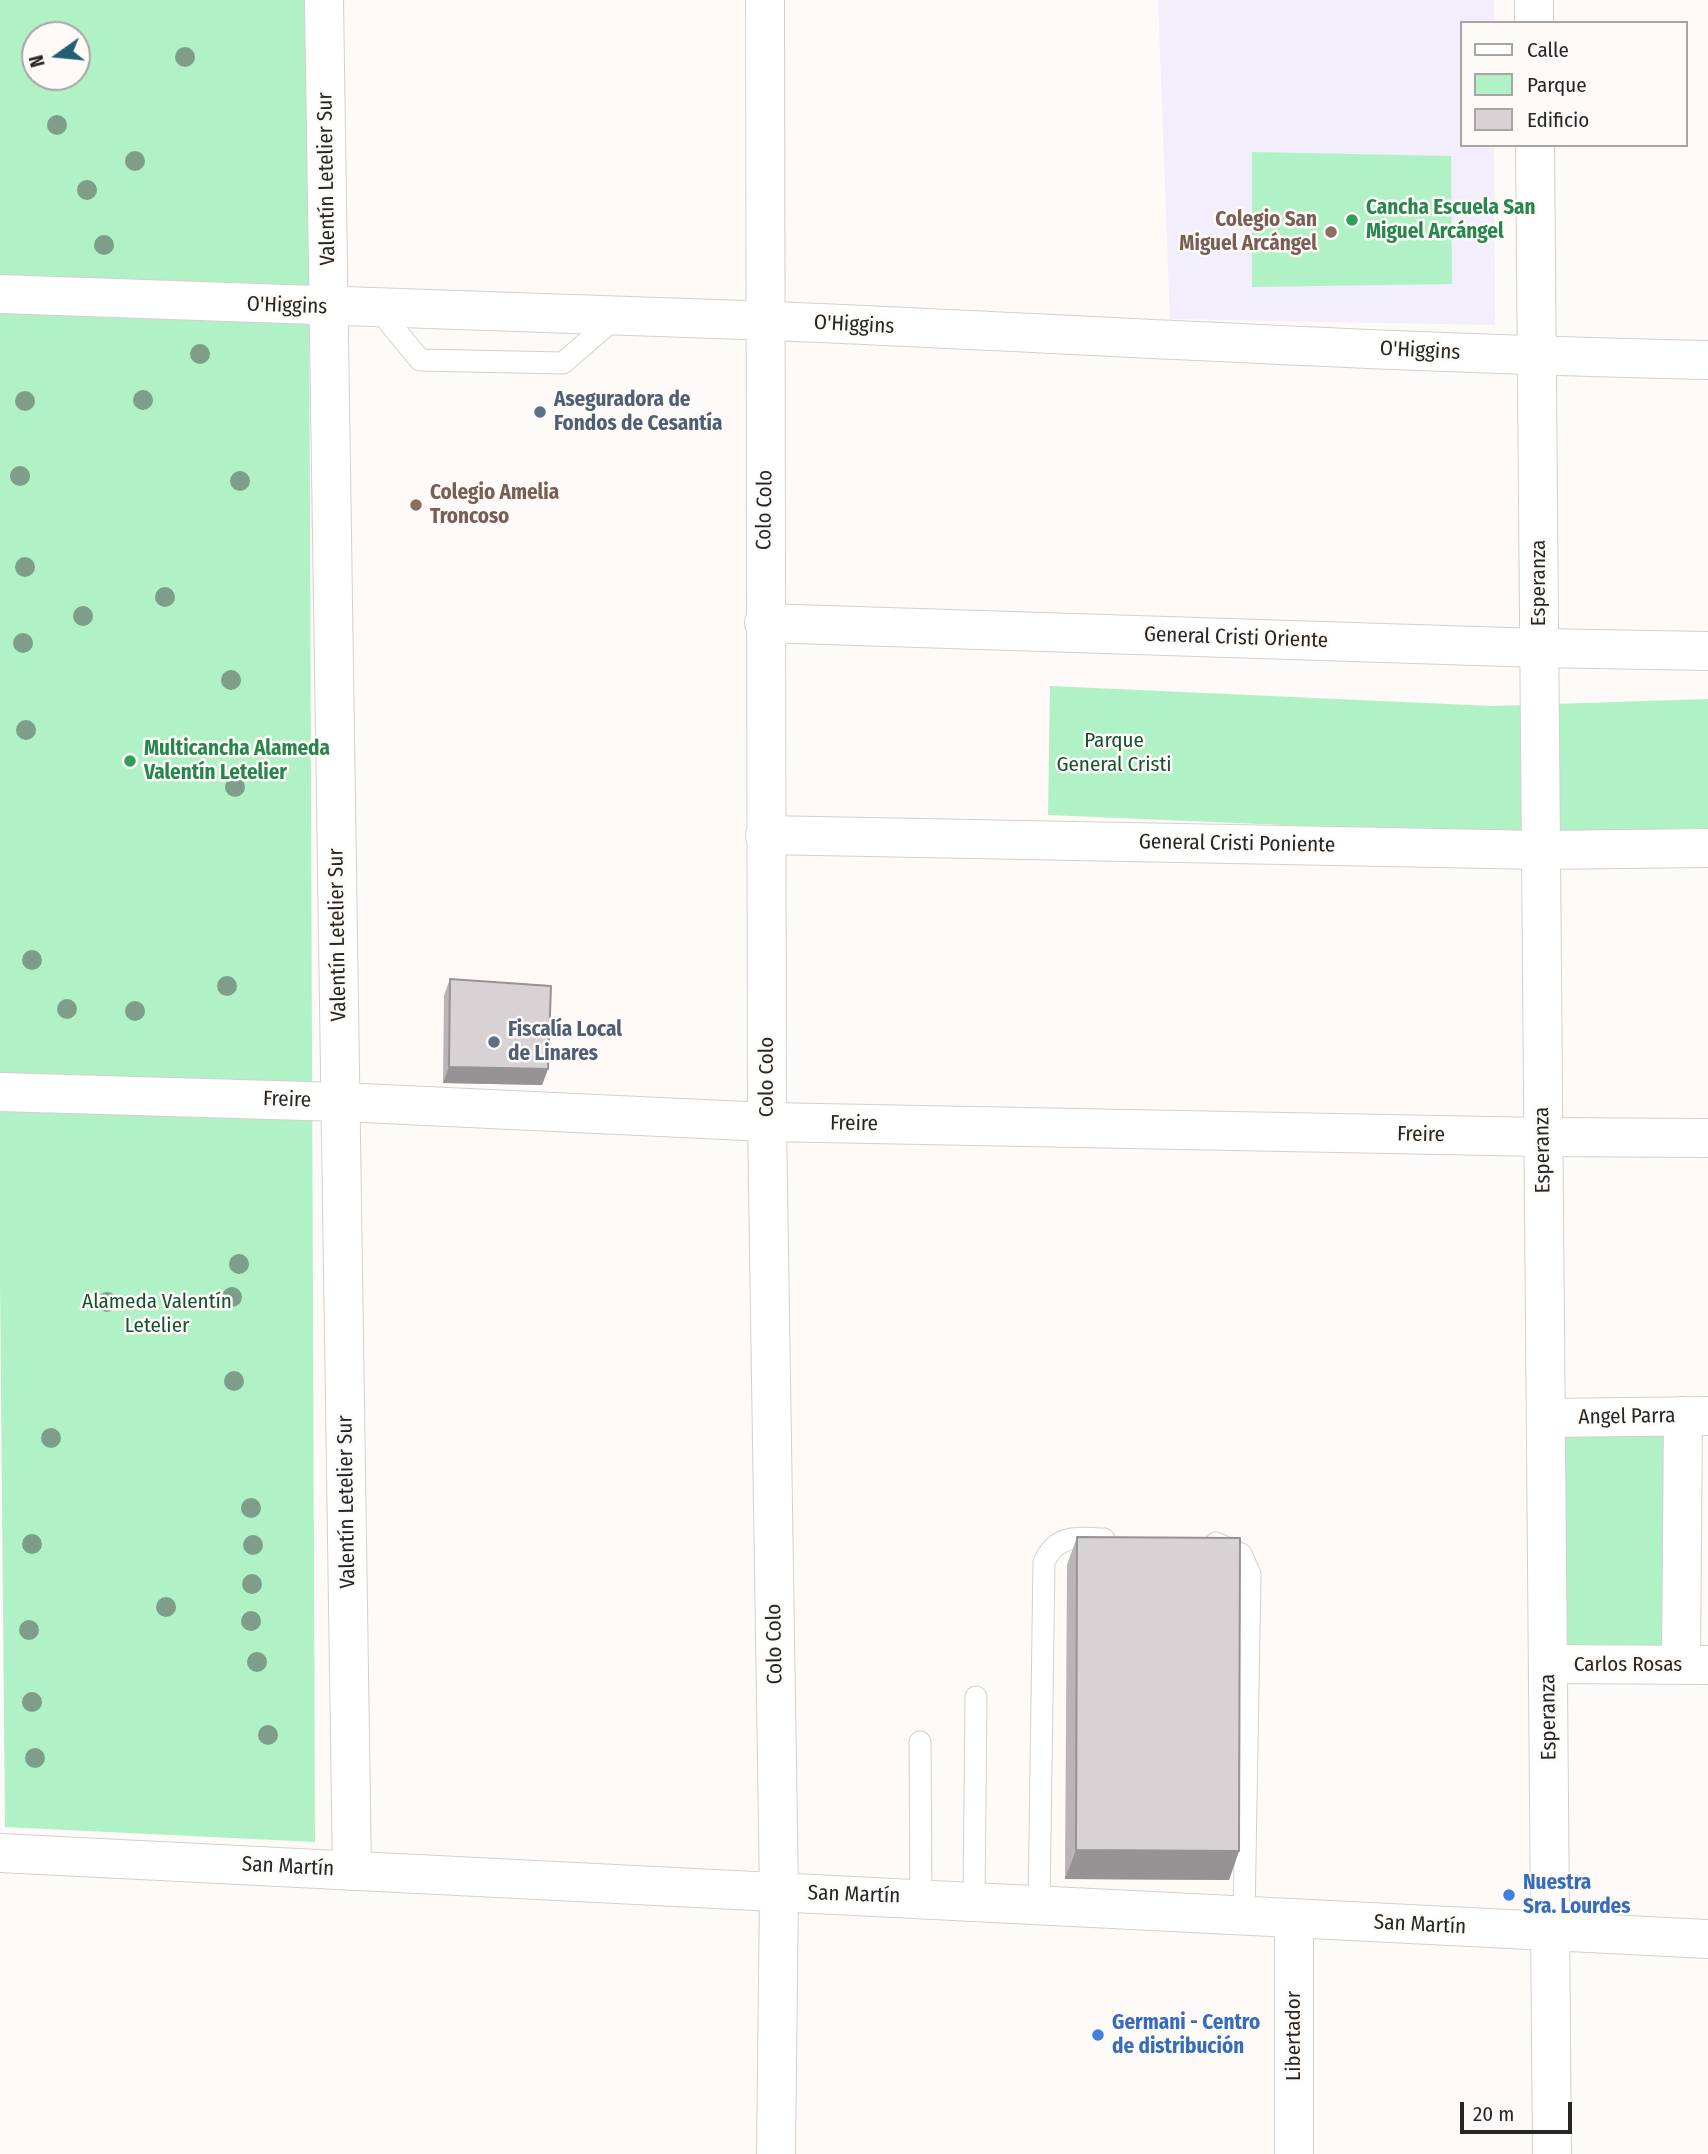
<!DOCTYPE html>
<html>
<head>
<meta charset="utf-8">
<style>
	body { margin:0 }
	#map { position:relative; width:1708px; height:2154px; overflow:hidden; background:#fefaf7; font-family:"Fira Sans Condensed",sans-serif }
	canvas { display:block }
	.legend { position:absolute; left:1460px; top:21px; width:228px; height:126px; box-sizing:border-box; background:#fefaf7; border:2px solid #a8a5a3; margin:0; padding:9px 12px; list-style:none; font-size:21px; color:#282625 }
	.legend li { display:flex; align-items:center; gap:14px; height:35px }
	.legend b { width:35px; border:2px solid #a8a5a3 }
	.north { position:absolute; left:21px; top:21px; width:70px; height:70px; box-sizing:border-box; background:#fefaf7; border:2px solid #a8a5a3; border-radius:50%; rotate:255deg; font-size:19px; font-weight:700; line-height:28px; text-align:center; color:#282625 }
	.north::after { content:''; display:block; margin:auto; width:24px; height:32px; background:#235e77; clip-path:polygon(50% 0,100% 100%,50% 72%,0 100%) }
	.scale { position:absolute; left:1460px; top:2102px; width:112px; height:32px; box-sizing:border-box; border:4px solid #282625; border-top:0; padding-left:9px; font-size:21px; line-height:24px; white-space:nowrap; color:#282625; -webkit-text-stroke:5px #fefaf7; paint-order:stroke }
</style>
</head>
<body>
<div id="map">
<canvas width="1708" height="2154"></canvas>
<ul class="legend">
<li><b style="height:9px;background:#fff"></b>Calle</li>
<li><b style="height:19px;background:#b0f2c5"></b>Parque</li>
<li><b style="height:19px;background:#d7d2d4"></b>Edificio</li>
</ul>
<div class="north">N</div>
<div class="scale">20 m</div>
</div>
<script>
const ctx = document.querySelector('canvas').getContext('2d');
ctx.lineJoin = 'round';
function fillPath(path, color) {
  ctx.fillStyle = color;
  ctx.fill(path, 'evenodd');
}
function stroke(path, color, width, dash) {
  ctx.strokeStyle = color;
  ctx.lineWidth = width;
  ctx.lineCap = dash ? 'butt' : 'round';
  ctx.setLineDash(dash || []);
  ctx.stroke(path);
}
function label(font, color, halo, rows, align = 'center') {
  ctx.font = font + ' "Fira Sans Condensed",sans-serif';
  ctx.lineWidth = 5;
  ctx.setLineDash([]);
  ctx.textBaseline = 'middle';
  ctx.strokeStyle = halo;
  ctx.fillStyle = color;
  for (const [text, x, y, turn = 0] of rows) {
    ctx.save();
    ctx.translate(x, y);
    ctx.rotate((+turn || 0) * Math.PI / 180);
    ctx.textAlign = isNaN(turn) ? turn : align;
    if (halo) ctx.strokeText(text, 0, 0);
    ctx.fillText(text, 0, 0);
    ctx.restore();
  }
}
const education = new Path2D(`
	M1158,0H1494V23H1461V145H1494L1495,325L1170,319Z`);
const green = new Path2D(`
	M0,0H308L315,1842L5,1827L0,1279ZM35,35H77V77H35Z
	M1252,152L1451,156L1452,284L1252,287Z
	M1050,686L1492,706L1708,699V828L1496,834L1048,815Z
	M1553,1423L1676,1426L1674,1655L1556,1658Z`);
const lane = new Path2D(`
	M378,309L420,360L563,363L616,317
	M1216,1543L1241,1554L1250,1574L1244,1916
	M920,1742L921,1898
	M974,1901L976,1697
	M1039,1905L1044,1562C1057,1534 1076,1538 1104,1539`);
const street = new Path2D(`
	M324,0L352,1871
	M764,623L1539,648L1708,651
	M765,835L1541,850L1708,848
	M0,1092L341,1102L767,1122L1543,1137L1708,1138
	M1546,1418L1708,1416
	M1548,1664L1708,1665
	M1681,1665L1683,1416
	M1294,1918V2154`);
const secondary = new Path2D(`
	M765,0L767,1122L779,1892L776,2154
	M1534,0V23
	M1535,145L1552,2154
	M0,294C257,305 515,310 773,321C1084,334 1396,354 1708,360
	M0,1853L1708,1939`);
const trees = [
	[185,57],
	[57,125],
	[135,161],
	[87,190],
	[104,245],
	[200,354],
	[143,400],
	[25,401],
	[20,476],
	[240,481],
	[25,567],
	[165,597],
	[83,616],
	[23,643],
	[231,680],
	[26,730],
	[235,787],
	[32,960],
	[227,986],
	[67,1009],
	[135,1011],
	[239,1264],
	[232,1297],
	[107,1302],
	[234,1381],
	[51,1438],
	[251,1508],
	[32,1544],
	[253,1545],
	[252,1584],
	[166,1607],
	[251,1621],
	[29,1630],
	[257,1662],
	[32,1702],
	[268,1735],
	[35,1758]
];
const wall = new Path2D(`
	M450,979L548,1069L542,1085L443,1083L444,995Z
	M1077,1537L1239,1851L1229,1880L1065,1879L1067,1565Z`);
const shadedWall = new Path2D(`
	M449,1067L548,1069L542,1085L443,1083Z
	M1076,1850L1239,1851L1229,1880L1065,1879Z`);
const building = new Path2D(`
	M450,979L551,986L548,1069L449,1067Z
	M1077,1537L1240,1538L1239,1851L1076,1850Z`);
const markers = [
	[1352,220,7,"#2e9e5b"],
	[1331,232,7,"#8d6e63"],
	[540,412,7,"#5c6f8a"],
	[416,505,7,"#8d6e63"],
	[130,761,7,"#2e9e5b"],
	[494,1042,7,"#5c6f8a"],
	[1509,1895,7,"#3f7fe0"],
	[1098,2035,7,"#3f7fe0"]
];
const streetNames = [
	["Valentín Letelier Sur",327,179,-91],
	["O'Higgins",287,306,2],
	["O'Higgins",854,325,3],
	["O'Higgins",1420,351,3],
	["Colo Colo",765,510,-89],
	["Esperanza",1539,583,-90],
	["General Cristi Oriente",1236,638,2],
	["General Cristi Poniente",1237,844,1],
	["Valentín Letelier Sur",338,935,-91],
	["Colo Colo",767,1077,-90],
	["Freire",287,1100,2],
	["Freire",854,1124,1],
	["Freire",1421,1135,1],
	["Esperanza",1543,1150,-91],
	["Angel Parra",1627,1417,-1],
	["Valentín Letelier Sur",347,1502,-91],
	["Colo Colo",775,1644,-91],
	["Carlos Rosas",1628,1665],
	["Esperanza",1549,1717,-91],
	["San Martín",288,1867,3],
	["San Martín",854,1895,2],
	["San Martín",1420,1925,3],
	["Libertador",1294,2036,-90]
];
const leisureNames = [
	["Cancha Escuela San",1366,208],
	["Miguel Arcángel",1366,232],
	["Multicancha Alameda",144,749],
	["Valentín Letelier",144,773]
];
const educationNames = [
	["Colegio San",1317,220],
	["Miguel Arcángel",1317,244],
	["Colegio Amelia",430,493,"left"],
	["Troncoso",430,517,"left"]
];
const serviceNames = [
	["Aseguradora de",554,400],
	["Fondos de Cesantía",554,424],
	["Fiscalía Local",508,1030],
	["de Linares",508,1054]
];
const parkNames = [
	["Parque",1114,741],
	["General Cristi",1114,765],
	["Alameda Valentín",157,1302],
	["Letelier",157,1326]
];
const shopNames = [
	["Nuestra",1523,1883],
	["Sra. Lourdes",1523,1907],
	["Germani - Centro",1112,2023],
	["de distribución",1112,2047]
];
fillPath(education, '#f2eefc');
fillPath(green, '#b0f2c5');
stroke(lane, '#d4d0ce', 23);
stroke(street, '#d4d0ce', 40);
stroke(secondary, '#d4d0ce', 40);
stroke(lane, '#fff', 21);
stroke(street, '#fff', 38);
stroke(secondary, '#fff', 38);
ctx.fillStyle = '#7e9e8a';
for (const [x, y] of trees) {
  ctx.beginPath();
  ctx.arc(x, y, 10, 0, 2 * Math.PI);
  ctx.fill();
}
fillPath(wall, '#b9b5b6');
fillPath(shadedWall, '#969394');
fillPath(building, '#d7d2d4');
stroke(building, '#969394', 2);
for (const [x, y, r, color] of markers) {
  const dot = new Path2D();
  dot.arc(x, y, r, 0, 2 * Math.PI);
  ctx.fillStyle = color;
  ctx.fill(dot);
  stroke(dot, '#fefaf7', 2.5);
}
label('21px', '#282625', '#fefaf7', streetNames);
label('bold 21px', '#27864d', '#fefaf7', leisureNames, 'left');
label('bold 21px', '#785e54', '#fefaf7', educationNames, 'right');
label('bold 21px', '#4e5e75', '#fefaf7', serviceNames, 'left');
label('21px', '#155230', '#fefaf7', parkNames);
label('bold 21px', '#366cbe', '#fefaf7', shopNames, 'left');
</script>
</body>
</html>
